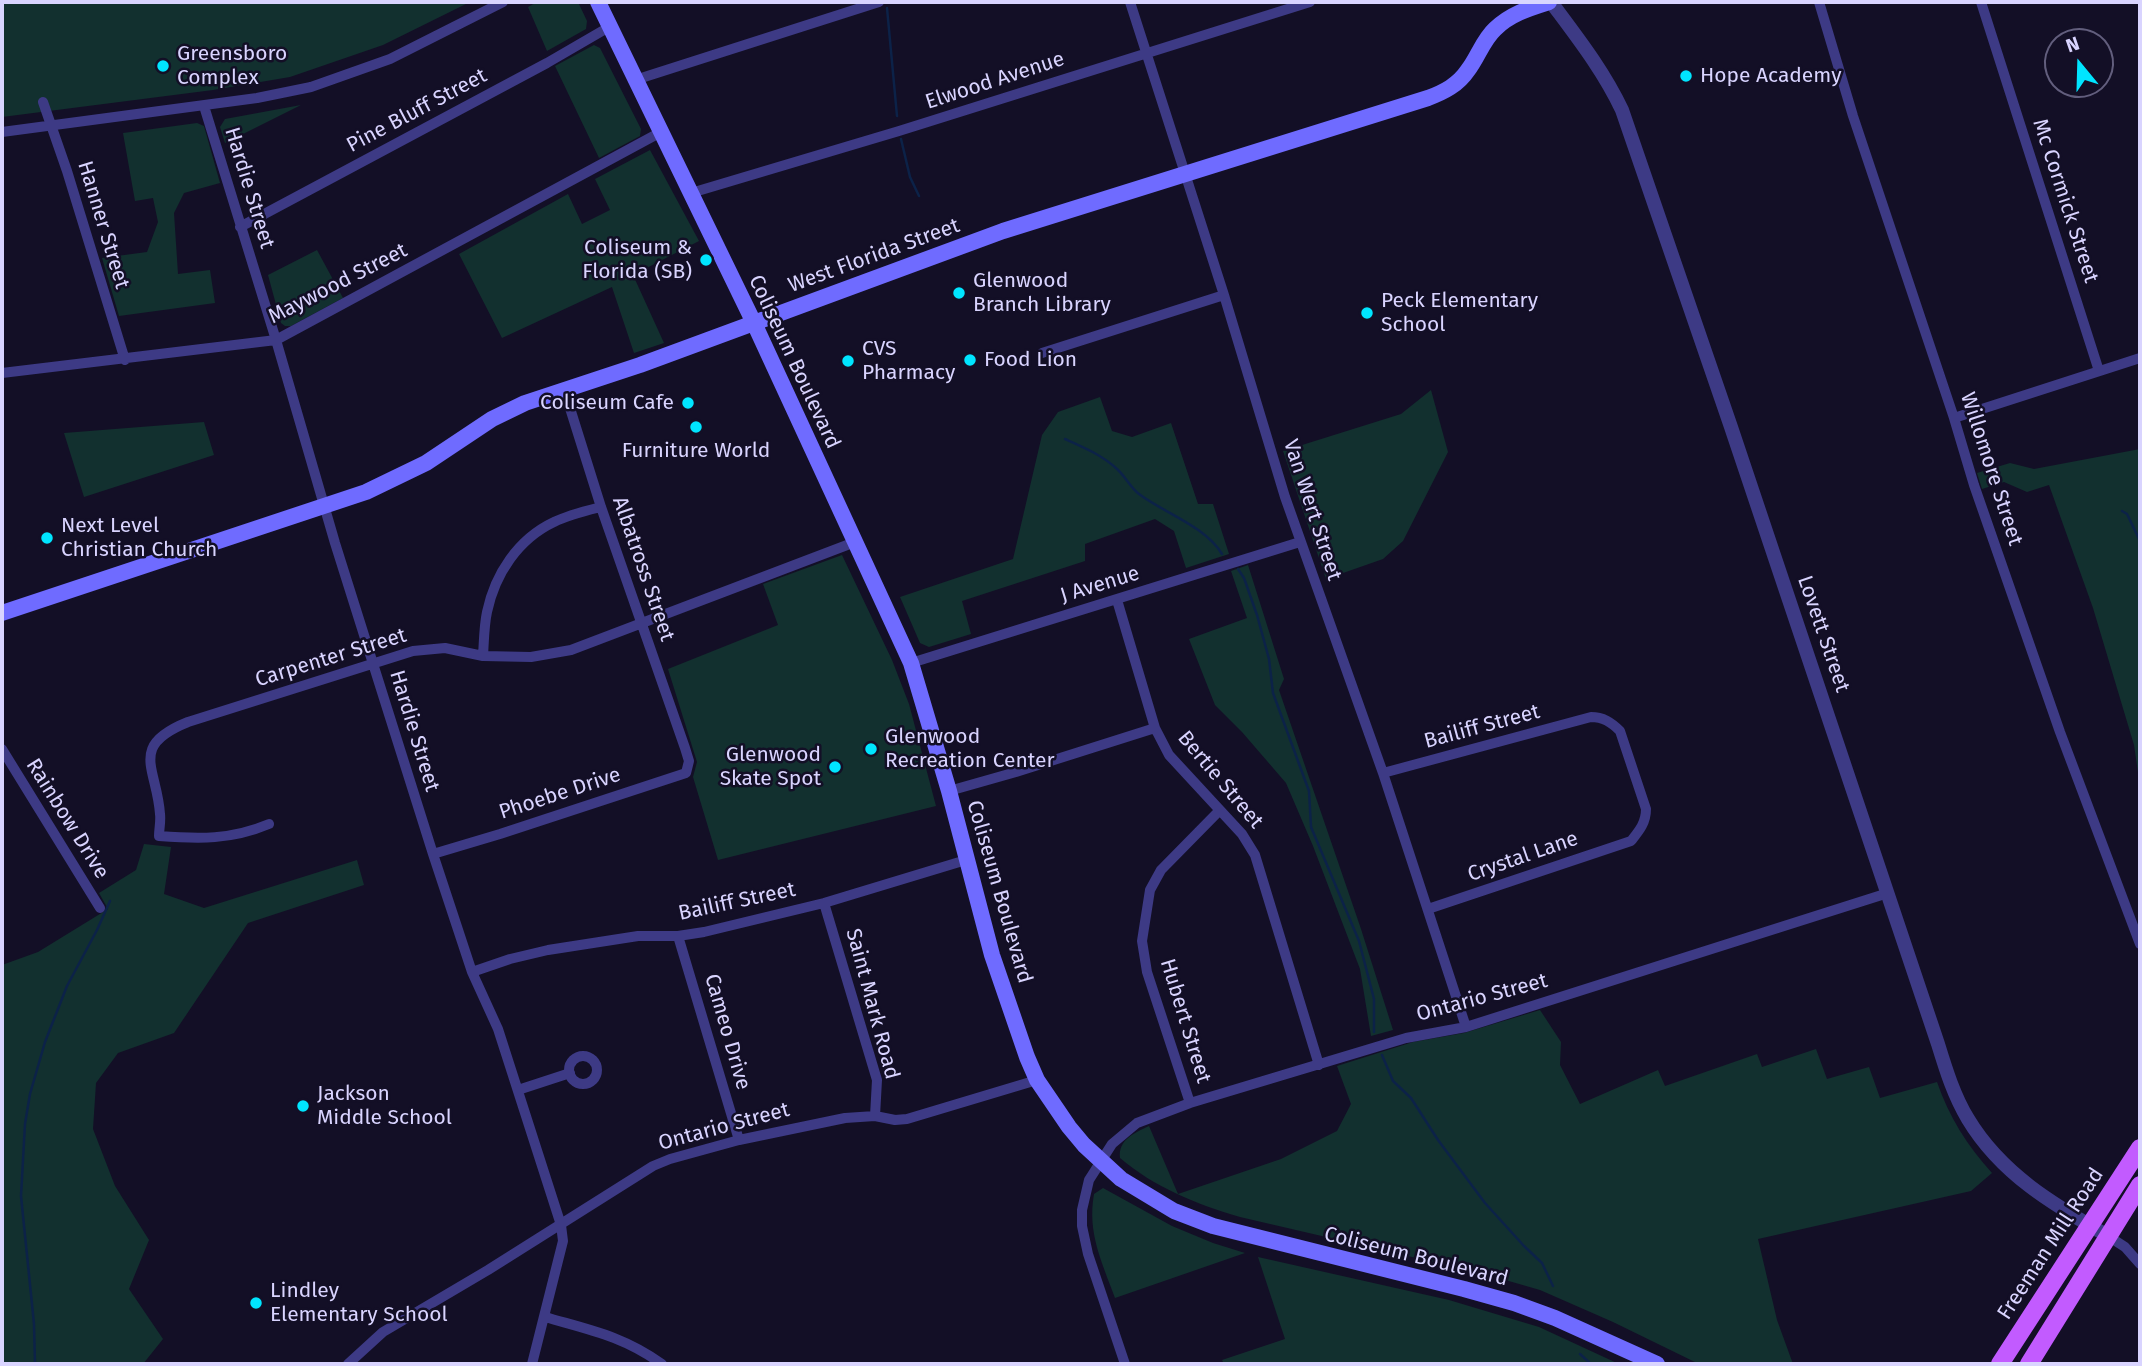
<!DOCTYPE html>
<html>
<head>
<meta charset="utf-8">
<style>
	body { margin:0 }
	#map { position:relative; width:2142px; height:1366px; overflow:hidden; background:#130f26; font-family:"Fira Sans",sans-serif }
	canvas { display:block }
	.frame { position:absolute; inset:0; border:4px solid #d9d4ff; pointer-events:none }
	.north { position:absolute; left:2044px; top:28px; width:70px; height:70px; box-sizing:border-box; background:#130f26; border:2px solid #625e7d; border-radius:50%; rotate:341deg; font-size:19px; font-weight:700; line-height:28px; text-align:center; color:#d9d4ff }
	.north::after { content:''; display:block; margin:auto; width:24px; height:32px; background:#00e5ff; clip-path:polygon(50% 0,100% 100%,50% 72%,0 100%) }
</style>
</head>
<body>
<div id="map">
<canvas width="2142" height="1366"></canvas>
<div class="frame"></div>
<div class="north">N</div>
</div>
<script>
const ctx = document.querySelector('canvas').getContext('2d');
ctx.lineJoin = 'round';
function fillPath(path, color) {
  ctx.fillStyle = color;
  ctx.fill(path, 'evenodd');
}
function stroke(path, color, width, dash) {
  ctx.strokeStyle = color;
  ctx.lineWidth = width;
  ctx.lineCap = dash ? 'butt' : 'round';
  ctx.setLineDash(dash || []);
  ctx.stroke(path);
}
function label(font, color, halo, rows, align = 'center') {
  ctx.font = font + ' "Fira Sans",sans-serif';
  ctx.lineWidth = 5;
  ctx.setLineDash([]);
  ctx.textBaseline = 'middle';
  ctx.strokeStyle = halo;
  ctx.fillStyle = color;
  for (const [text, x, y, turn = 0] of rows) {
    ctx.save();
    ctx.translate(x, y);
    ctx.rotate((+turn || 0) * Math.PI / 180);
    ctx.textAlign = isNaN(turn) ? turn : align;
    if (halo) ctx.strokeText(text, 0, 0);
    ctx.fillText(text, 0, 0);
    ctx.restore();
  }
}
const green = new Path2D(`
	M2,2H470L383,45L290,77L213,90L2,117Z
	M537,2H578L587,21L586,29L547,51L528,7Z
	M594,45L600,48L641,129L640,136L599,158L555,66Z
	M301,105L225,143L220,127L225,119Z
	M197,123L204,126L220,183L184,193L174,213L178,274L210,270L215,303L119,316L102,258L147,252L158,222L153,198L135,201L123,133Z
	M650,150L699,241L633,275L664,343L634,353L612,287L502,338L459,254L568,194L582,224L610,210L595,179Z
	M317,250L343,298L291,326H285L281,323L268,275Z
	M1431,390L1448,452L1403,541L1383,559L1326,579L1283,451L1401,414Z
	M1100,397L1112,431L1132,437L1171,423L1198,504H1213L1229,554L1186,568L1174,531L1155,519L1085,544V561L962,601L971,634L929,647L920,643L900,597L1013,559L1042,435L1058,412Z
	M204,422L214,455L84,497L64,433Z
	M2140,449V786L2134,745L2093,608L2049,485L2027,492L2004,482L1982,489L1977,473L2010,463L2034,469Z
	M842,555L892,660L909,704L936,806L718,860L693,777L697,762L668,669L778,625L763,584Z
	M1248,565L1284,679L1279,690L1361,929L1393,1030L1371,1036L1360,969L1313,846L1286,783L1242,732L1215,705L1189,639L1247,618L1231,571Z
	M144,844L171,847L164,894L204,908L357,860L364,885L248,923L174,1033L118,1053L96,1083L93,1129L115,1186L149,1240L129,1289L163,1339L143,1364H2V965L38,952L108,909L99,893L136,870Z
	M1540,1010L1561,1042L1560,1065L1580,1104L1658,1070L1665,1086L1757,1054L1762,1067L1816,1049L1827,1079L1869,1067L1880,1098L1937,1082C1949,1117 1967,1145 1992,1173L1971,1191L1758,1239L1777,1320L1793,1364H1699L1613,1322L1540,1290L1481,1273L1240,1217C1196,1204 1154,1187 1120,1158C1118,1140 1134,1133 1149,1126L1178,1194L1281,1159L1337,1131L1351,1104L1337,1066L1413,1042L1464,1033Z
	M1103,1188L1172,1226L1213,1243L1245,1253L1115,1298C1102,1262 1087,1233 1094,1194Z
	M1258,1257L1449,1300L1539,1327L1619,1364H1224L1222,1360L1285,1339Z`);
const stream = new Path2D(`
	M887,8L897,116
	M901,139L910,177L919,196
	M1065,439C1083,447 1102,455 1117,469C1125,476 1130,487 1139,494C1164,513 1205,526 1222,554
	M2122,511L2127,514L2140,541
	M1238,569L1244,578L1257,615L1269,659L1273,693L1309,791L1311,827L1359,941L1374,999V1032
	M1382,1055L1393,1081L1411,1098L1438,1140L1485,1203L1524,1246L1542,1263L1553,1286
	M1580,1354L1591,1364
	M35,1364L34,1324L21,1196L25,1124L30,1094L45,1042L67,986L97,930L110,901`);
const minor = new Path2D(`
	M1130,2L1224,295L1285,497L1383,773L1466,1027
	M1819,2L1853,116L1954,418L1974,485L2060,732L2140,944
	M1981,2L2099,371
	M635,80L879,2
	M43,102L67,171L125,360
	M204,106L276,340L335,543L433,854L472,972L498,1029L561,1225L563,1241L532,1364
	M2,132L257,98L311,87L390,59L503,2
	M691,193L899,131L1310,2
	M240,227L547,63L609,27
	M1042,353L1224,295
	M2,373L276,340L661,132
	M1954,418L2140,358
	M1117,600L1155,728L1169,755L1242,834L1255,855L1319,1065
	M483,656C484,641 484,626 487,612C495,574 518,539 554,522C568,515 585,511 601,507
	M911,663L1300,542
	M2,749L100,908
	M1383,773L1591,717C1603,717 1611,722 1620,731L1646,809C1646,823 1639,831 1631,841L1428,909
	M949,791L1016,772L1155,728
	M269,824C231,840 199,839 159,836C159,829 161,821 160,814C157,768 128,746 188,722L413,651L445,648L483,656L531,657L571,650L855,542
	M433,854L500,834L686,773L689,761L685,748L601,507L564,389
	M824,903L877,1080L875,1116
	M678,936L739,1140
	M472,972L510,959L548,950L638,936H678L704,932L824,903L966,860
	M569 1070a14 14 0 1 1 28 0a14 14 0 1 1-28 0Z
	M518,1090L570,1073
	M1190,1103L1147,972L1142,941L1150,890L1161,870L1219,811
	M2108,1236L2125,1247L2140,1264
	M545,1317C590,1330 623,1336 662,1364
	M348,1364L383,1332L488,1270L653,1166L670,1159L739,1140L845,1118L875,1116L895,1120L907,1119L1037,1080
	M1125,1364L1088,1254L1082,1226V1210L1089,1180L1112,1144L1137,1123L1190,1103L1406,1038L1466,1027L1888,893`);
const tertiary = new Path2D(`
	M1551,2C1577,37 1603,70 1622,110L1731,427L1938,1044C1946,1070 1954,1096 1968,1119C2001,1174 2054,1205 2108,1236`);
const secondary = new Path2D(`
	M598,2L754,323L911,663L949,791L992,955L1027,1057L1037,1080L1069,1127L1084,1145L1121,1179L1174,1211L1213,1226L1464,1289L1514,1303L1555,1318L1657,1364
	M2,613L366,492L426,463L492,419L525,403L640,365L1003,231L1428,98C1444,92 1458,85 1468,70C1478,57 1483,40 1495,29C1510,14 1530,8 1549,2`);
const primary = new Path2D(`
	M2000,1364L2140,1148
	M2029,1364L2140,1185`);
const markers = [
	[163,66,7,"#00e5ff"],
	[1686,76,7,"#00e5ff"],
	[706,260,7,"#00e5ff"],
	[959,293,7,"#00e5ff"],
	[1367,313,7,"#00e5ff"],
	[970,360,7,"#00e5ff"],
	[848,361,7,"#00e5ff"],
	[688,403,7,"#00e5ff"],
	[696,427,7,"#00e5ff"],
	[47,538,7,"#00e5ff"],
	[871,749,7,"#00e5ff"],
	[835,767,7,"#00e5ff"],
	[303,1106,7,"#00e5ff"],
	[256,1303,7,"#00e5ff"]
];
const poiNames = [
	["Greensboro",177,54],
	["Complex",177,78],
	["Hope Academy",1700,76],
	["Coliseum &",692,248,"right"],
	["Florida (SB)",692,272,"right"],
	["Glenwood",973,281],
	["Branch Library",973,305],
	["Peck Elementary",1381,301],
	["School",1381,325],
	["CVS",862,349],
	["Pharmacy",862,373],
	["Food Lion",984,360],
	["Coliseum Cafe",674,403,"right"],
	["Furniture World",696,451,"center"],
	["Next Level",61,526],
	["Christian Church",61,550],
	["Glenwood",885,737],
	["Recreation Center",885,761],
	["Glenwood",821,755,"right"],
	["Skate Spot",821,779,"right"],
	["Jackson",317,1094],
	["Middle School",317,1118],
	["Lindley",270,1291],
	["Elementary School",270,1315]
];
const streetNames = [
	["Elwood Avenue",995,81,-18],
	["Pine Bluff Street",417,111,-28],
	["Hardie Street",249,188,73],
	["Mc Cormick Street",2065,201,72],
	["Hanner Street",103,225,73],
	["West Florida Street",874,256,-20],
	["Maywood Street",338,284,-27],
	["Coliseum Boulevard",794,362,65],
	["Willomore Street",1991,469,72],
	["Van Wert Street",1312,510,72],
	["Albatross Street",643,569,71],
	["J Avenue",1100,585,-17],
	["Lovett Street",1823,634,71],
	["Carpenter Street",331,658,-17],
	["Bailiff Street",1482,727,-15],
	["Hardie Street",414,731,73],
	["Bertie Street",1220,780,50],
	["Phoebe Drive",560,794,-18],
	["Rainbow Drive",67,819,58],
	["Crystal Lane",1523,857,-19],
	["Coliseum Boulevard",999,892,74],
	["Bailiff Street",737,902,-12],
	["Ontario Street",1482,998,-15],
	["Saint Mark Road",872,1004,75],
	["Hubert Street",1185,1021,73],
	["Cameo Drive",727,1032,74],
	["Ontario Street",724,1127,-15],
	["Freeman Mill Road",2051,1244,-57],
	["Coliseum Boulevard",1416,1257,14]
];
fillPath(green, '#12302f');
stroke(stream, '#0c2248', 2.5);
stroke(minor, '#3d3a85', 10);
stroke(tertiary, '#3d3a85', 14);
stroke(secondary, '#6f6bff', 16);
stroke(primary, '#c25bff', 18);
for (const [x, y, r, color] of markers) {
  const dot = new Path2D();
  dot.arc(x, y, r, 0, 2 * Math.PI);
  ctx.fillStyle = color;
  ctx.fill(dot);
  stroke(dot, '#130f26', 2.5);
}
label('21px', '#d9d4ff', '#130f26', poiNames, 'left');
label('21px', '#d9d4ff', '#130f26', streetNames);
</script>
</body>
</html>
